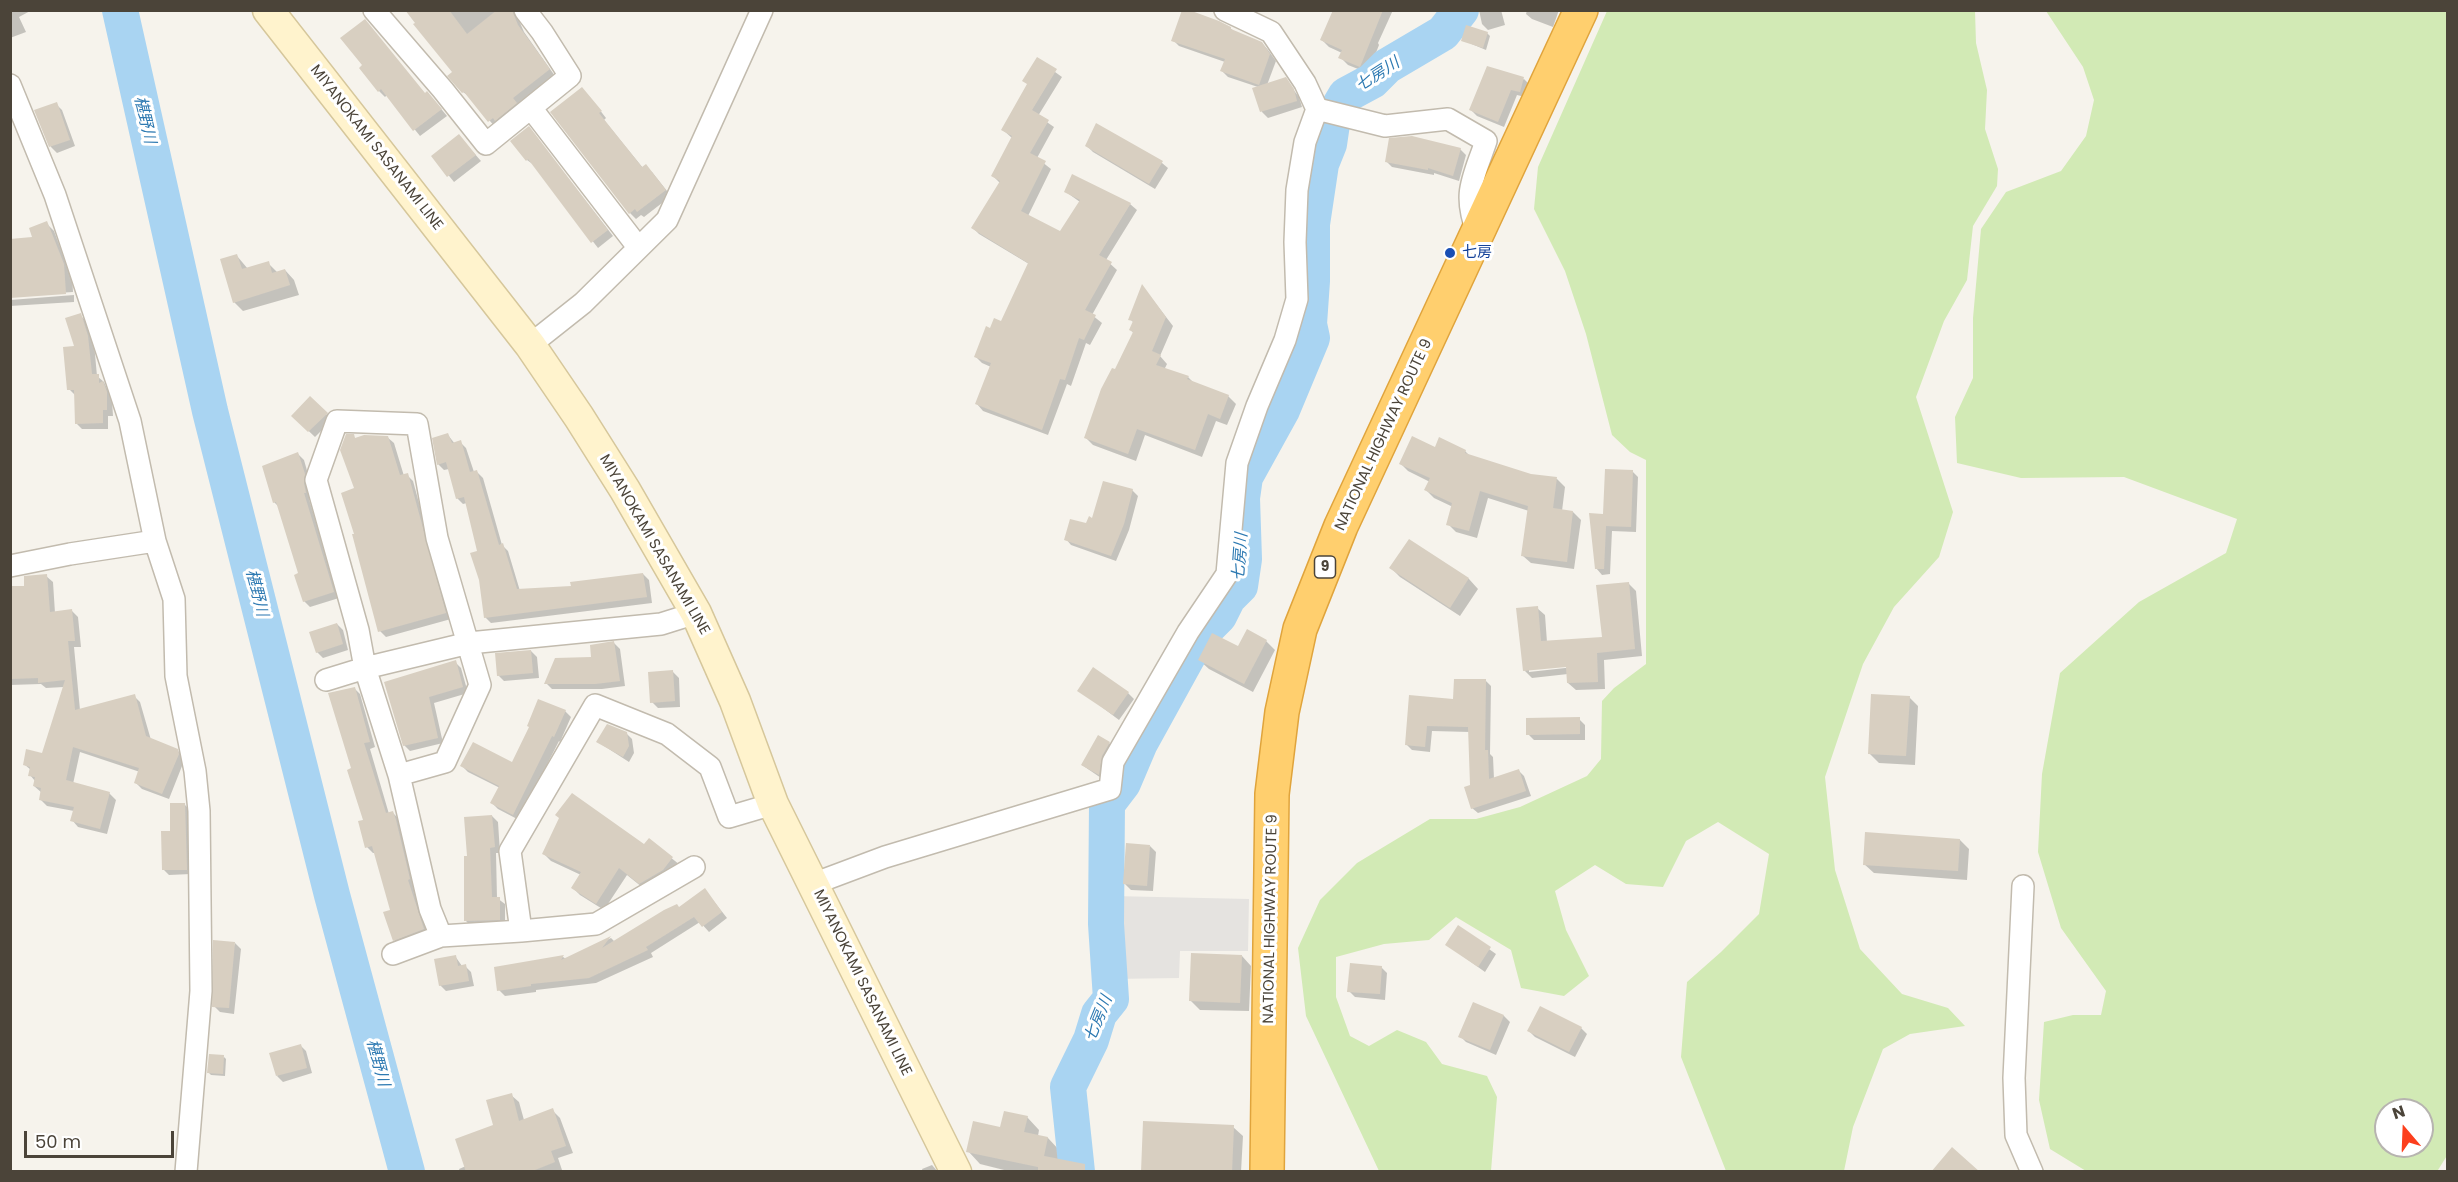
<!DOCTYPE html>
<html>
<head>
<meta charset="utf-8">
<style>
	body { margin:0 }
	#map { position:relative; width:2458px; height:1182px; overflow:hidden; background:#f6f3ec; font-family:Poppins,sans-serif }
	canvas { display:block }
	.frame { position:absolute; inset:0; border:12px solid #4b4439; pointer-events:none }
	.north { position:absolute; left:2374px; top:1098px; width:60px; height:60px; box-sizing:border-box; background:#fff; border:2px solid #b7b4b0; border-radius:50%; rotate:341deg; font-size:16px; font-weight:700; line-height:24px; text-align:center; color:#4b4439 }
	.north::after { content:''; display:block; margin:auto; width:21px; height:27px; background:#fc3f1d; clip-path:polygon(50% 0,100% 100%,50% 72%,0 100%) }
	.scale { position:absolute; left:24px; top:1131px; width:150px; height:27px; box-sizing:border-box; border:3px solid #4b4439; border-top:0; padding-left:8px; font-size:18px; line-height:21px; white-space:nowrap; color:#4b4439; -webkit-text-stroke:4px #fff; paint-order:stroke }
</style>
</head>
<body>
<div id="map">
<canvas width="2458" height="1182"></canvas>
<div class="frame"></div>
<div class="north">N</div>
<div class="scale">50 m</div>
</div>
<script>
const ctx = document.querySelector('canvas').getContext('2d');
ctx.lineJoin = 'round';
function fillPath(path, color) {
  ctx.fillStyle = color;
  ctx.fill(path, 'evenodd');
}
function stroke(path, color, width, dash) {
  ctx.strokeStyle = color;
  ctx.lineWidth = width;
  ctx.lineCap = dash ? 'butt' : 'round';
  ctx.setLineDash(dash || []);
  ctx.stroke(path);
}
function label(font, color, halo, rows, align = 'center') {
  ctx.font = font + ' Poppins,"Noto Sans JP",sans-serif';
  ctx.lineWidth = 6;
  ctx.setLineDash([]);
  ctx.textBaseline = 'middle';
  ctx.strokeStyle = halo;
  ctx.fillStyle = color;
  for (const [text, x, y, turn = 0] of rows) {
    ctx.save();
    ctx.translate(x, y);
    ctx.rotate((+turn || 0) * Math.PI / 180);
    ctx.textAlign = isNaN(turn) ? turn : align;
    if (halo) ctx.strokeText(text, 0, 0);
    ctx.fillText(text, 0, 0);
    ctx.restore();
  }
}
const green = new Path2D(`
	M1607,11H1975L1976,43L1987,90L1985,129L1998,169L1997,186L1973,226L1967,280L1944,321L1916,397L1953,512L1939,557L1894,607L1863,664L1825,777L1835,870L1860,949L1902,994L1948,1008L1965,1026L1910,1034L1883,1049L1853,1127L1844,1171H1726L1681,1057L1687,982L1721,952L1759,914L1769,854L1718,822L1686,841L1663,887L1626,884L1595,865L1555,891L1566,930L1589,976L1564,996L1521,988L1511,950L1456,917L1429,940L1384,944L1336,957V997L1350,1036L1369,1046L1397,1030L1426,1042L1442,1064L1487,1076L1497,1097L1491,1171H1379L1306,1016L1298,948L1320,900L1357,863L1430,819H1476L1520,807L1587,776L1601,759L1602,701L1614,688L1646,664V460L1630,452L1612,435L1586,334L1565,271L1534,209L1538,167Z
	M2046,11H2447L2448,1154L2438,1170L2440,1171H2086L2050,1149L2039,1100L2044,1022L2073,1015H2101L2106,991L2061,928L2038,852L2042,774L2060,673L2139,602L2226,553L2237,519L2124,477L2021,478L1957,463L1955,417L1973,378V318L1981,229L2006,192L2061,171L2086,136L2094,100L2083,67ZM2386,1110H2422V1146H2386Z`);
const parking = new Path2D(`
	M1112,896L1249,899L1248,951H1180L1179,978L1112,979Z`);
const shadow = new Path2D(`
	M10,10H32L19,17L26,32L10,38Z
	M407,10H521L518,18L524,32L555,76L495,127L470,97L463,92L454,73Z
	M1332,10H1393L1378,43L1379,45L1368,73L1348,65L1340,57L1342,53L1329,47L1322,40L1335,12Z
	M1479,10H1501L1505,25L1488,30L1482,24Z
	M1527,10H1559L1553,27L1532,19L1526,14Z
	M1230,28L1235,32L1262,43L1268,50L1276,61L1267,85L1285,79L1299,97L1302,107L1268,118L1262,112L1254,89L1258,87L1228,77L1222,71L1225,62L1179,46L1173,40Z
	M1487,33L1490,36L1486,50L1462,40Z
	M1037,59L1062,77L1038,116L1054,127L1037,158L1051,169L1028,216L1061,233L1080,202L1066,192L1073,176L1130,204L1137,210L1106,260L1117,270L1092,315L1102,323L1090,345L1086,343L1071,386L1067,384L1048,435L983,411L977,404L991,367L982,363L976,357L991,329L1002,323L1029,264L979,234L973,228L1000,183L993,176L1012,138L1003,130L1029,85Z
	M361,68L425,94L433,99L447,116L420,136L387,95L385,97L379,91Z
	M1524,79L1530,85L1525,97L1517,95L1504,127L1477,116L1471,110Z
	M588,95L606,118L604,120L643,168L652,172L671,196L644,217L641,215L636,219L630,213Z
	M56,104L62,110L75,146L57,153L51,147L36,111Z
	M1097,125L1162,163L1168,168L1155,189L1093,152L1087,146Z
	M534,134L613,236L598,248L534,165L527,160Z
	M459,136L481,161L454,182L433,156Z
	M1460,149L1466,155L1459,181L1434,173V175L1392,167L1386,161Z
	M46,223L54,231L63,255L67,258L72,273L73,292L10,296L35,238Z
	M237,256L248,269L268,263L278,273L285,270L294,280L299,295L243,311L234,302Z
	M1143,287L1173,326L1160,356L1167,364L1164,370L1188,377L1194,383L1228,396L1236,404L1227,425L1216,421L1202,457L1145,435L1136,461L1093,445L1085,437L1134,334L1131,330L1134,323L1130,319Z
	M74,295V302L10,306V300Z
	M80,315L86,321L94,343L97,376L104,382L112,400L113,416H108V429H82L76,423L75,395L69,389Z
	M310,398L332,420L315,437L293,416Z
	M448,435L455,444L460,442L466,448L474,472H477L483,478L502,545L508,551L520,591L572,587L643,574L649,580L652,603L491,623L485,617L479,552L467,503L463,504L457,498L449,469L444,470L438,464Z
	M353,436L356,439L387,437L394,443L404,476L407,475L413,481L451,619L386,637L380,631L356,489Z
	M1436,449L1465,451L1470,456L1531,476L1557,479L1565,487L1562,511L1573,512L1581,520L1574,569L1531,563L1523,556L1529,511L1488,498L1477,538L1456,532L1448,524L1453,507L1434,498L1426,490L1430,482L1408,471L1400,463Z
	M298,454L304,460L310,481L311,498L309,499L339,598L310,607L304,601L300,574L279,507L274,502Z
	M1632,471L1638,477L1636,532L1612,531L1610,574L1602,575L1596,568L1604,516Z
	M1132,490L1138,496L1129,530L1116,561L1071,545L1066,539Z
	M1409,541L1469,579L1478,589L1460,616L1400,577L1391,568Z
	M46,576L53,582L55,613L72,611L78,617L81,647H74L80,710L134,696L140,702L151,740L177,750L184,757V761L169,799L142,789L135,782L140,772L80,752L73,784L109,793L116,800L107,834L78,827L72,820L74,811L47,806L40,799L42,793L34,786L35,781L30,775L31,770L25,765L43,754L64,687L46,688L41,684L10,685V587H26Z
	M1628,583L1636,591L1642,656L1604,660L1605,689L1576,690L1568,683V674L1532,678L1524,670L1537,608L1545,615L1547,642L1603,638ZM1574,664V667L1529,672V669Z
	M337,624L343,630L348,650L323,658L317,652Z
	M1266,641L1275,650L1253,692L1209,669L1199,660Z
	M614,643L620,649L625,686L602,689H552L546,683L593,659Z
	M531,651L537,657L539,678L504,681L498,675Z
	M455,662L461,668L468,693L434,703L443,743L410,751L404,745L386,683Z
	M673,672L679,678L680,707L658,708L652,702Z
	M1485,680L1491,686L1490,754L1493,757L1494,779L1519,771L1524,776L1531,796L1478,813L1472,808L1470,732L1432,731L1430,752L1412,750L1406,744L1455,701Z
	M354,688L360,694L375,747L370,749L389,814L393,813L399,819L415,885L413,886L429,935L400,946L394,940L392,911L375,853H373L367,847L365,821L353,769Z
	M1079,690L1128,693L1134,699L1119,720Z
	M1909,697L1918,706L1915,765L1879,763L1869,753Z
	M565,711L571,717L560,742L559,741L519,820L498,809L492,803L500,788L468,772L462,766L512,764L531,728Z
	M1579,719L1585,725V740H1534L1528,734Z
	M626,733L632,739L634,753L629,762L598,742Z
	M1109,743L1115,749L1104,780L1082,765Z
	M185,805L190,810L191,874L169,875L164,870L171,832Z
	M492,816L498,822L500,853H496L497,898L505,904V925L472,927L466,921L469,857Z
	M560,818L644,846L649,840L680,865L647,891L627,875L604,910L580,895L573,888L581,875L551,861L544,854Z
	M1960,840L1969,849L1967,880L1874,873L1864,864Z
	M1150,846L1156,852L1153,891L1131,890L1125,884Z
	M705,890L727,918L709,932L700,922L651,953L653,957L596,983L536,990V992L505,996L499,990L496,968L563,957L566,959L611,938L615,942L680,908Z
	M1458,927L1496,954L1485,972L1447,945Z
	M235,943L241,949L234,1014L220,1012L214,1006Z
	M455,956L462,966H465L471,972L474,986L446,991L440,985Z
	M1242,956L1251,966L1249,1011L1200,1010L1190,1000Z
	M1381,967L1387,973L1385,1000L1355,997L1349,991Z
	M1474,1004L1504,1016L1510,1022L1496,1055L1466,1042L1460,1036Z
	M1581,1028L1587,1034L1575,1057L1535,1037L1529,1031Z
	M300,1045L306,1051L312,1073L283,1082L277,1076Z
	M224,1057L226,1059L225,1076L211,1075L209,1073Z
	M511,1095L519,1102L524,1120L552,1110L560,1118L573,1153L558,1158L562,1170L460,1172L459,1169L466,1166L495,1126Z
	M1027,1117L1039,1130L1038,1136L1048,1138L1060,1151L1058,1160L1077,1172H1012L980,1164L968,1151L1002,1128Z
	M1233,1127L1243,1136L1241,1172H1142Z
	M932,1165L938,1172H923L922,1169Z`);
const river = new Path2D(`
	M120,10L210,411L332,895L407,1172
	M1077,1172L1068,1087L1091,1040L1099,1014L1111,999L1106,924L1107,804L1123,783L1140,743L1199,636L1219,616L1228,598L1240,586L1244,559L1242,498L1245,477L1282,410L1312,338L1309,324L1312,281V224L1321,164L1329,144L1333,117L1346,95L1372,81L1387,66L1443,33L1461,10`);
const building = new Path2D(`
	M405,10H449L467,34L497,10H512L518,25L550,69L513,98L517,103L495,121L493,118L488,122L464,92L462,93L447,76L452,72L413,24L415,23Z
	M1182,10H1189L1219,21L1231,27V29L1262,42L1270,54L1259,85L1220,71L1225,59L1171,41Z
	M1333,10H1383L1360,67L1338,58L1342,50L1320,40Z
	M365,19L425,93L427,91L442,109L413,131L381,89L378,92L359,68L362,65L340,38Z
	M1466,25L1488,32L1483,48L1461,41Z
	M1037,57L1057,69L1032,110L1049,120L1030,153L1046,161L1021,211L1060,231L1080,200L1064,192L1072,174L1131,203L1099,255L1112,262L1085,310L1096,315L1084,340L1079,338L1065,380L1060,379L1042,430L975,404L991,363L974,357L986,326L990,328L994,318L1001,321L1028,263L971,228L1000,181L991,176L1012,136L1001,130L1027,84L1022,81Z
	M1487,66L1524,77L1520,92L1511,90L1498,122L1469,110Z
	M1286,77L1294,89L1297,101L1260,112L1252,88Z
	M582,87L602,111L599,113L642,167L646,164L666,190L637,212L635,209L629,214L550,112Z
	M57,102L70,140L49,147L34,110Z
	M1096,123L1163,161L1149,184L1085,146Z
	M529,126L608,230L591,243L528,159L526,161L510,141Z
	M459,134L476,155L447,177L431,156Z
	M1412,136L1461,148L1453,176L1428,168V170L1385,162L1389,138Z
	M47,221L64,264L66,294L10,298V239L32,237L29,228Z
	M237,254L242,269L269,261L272,273L285,269L290,285L233,303L220,259Z
	M1142,284L1166,317L1152,351L1161,355L1156,365L1189,376L1187,379L1229,395L1220,419L1208,414L1195,450L1137,429L1128,454L1084,438L1101,389L1112,368L1115,369L1133,332L1129,330L1133,321L1128,320Z
	M81,313L88,336L92,374H99V383L103,381L107,392V410H103V423L75,424L74,390H67L63,347L74,346L65,318Z
	M310,396L328,413L308,432L291,416Z
	M448,433L452,443L461,440L470,472L477,470L499,545L503,543L517,589L571,586L570,582L643,573L647,597L484,618L479,580L470,553L477,551L464,497L456,499L446,462L437,465L432,438Z
	M346,434H354L355,438L364,435L388,436L400,475L408,473L446,613L378,632L352,534H354L341,493L354,488L340,450Z
	M1412,436L1435,447L1439,437L1466,450L1465,453L1531,474L1557,477L1553,508L1573,511L1567,562L1521,556L1528,506L1480,491L1469,531L1446,525L1452,503L1424,490L1430,478L1399,464Z
	M298,452L305,474L304,483L306,493H304L334,592L303,602L294,575L298,573L276,502L273,503L262,466Z
	M1605,469L1633,470L1631,527L1606,526L1604,569H1595L1589,513L1603,514Z
	M1103,481L1133,489L1124,524L1111,556L1064,540L1070,519L1086,523L1089,516L1092,518Z
	M1409,539L1469,578L1450,608L1389,568Z
	M47,574L50,612L72,609L75,641H68L75,710L135,694L146,736L178,749L179,754L162,794L134,783L139,768L73,747L66,780L110,792L100,829L70,821L74,807L39,800L41,788L33,786L35,777L28,776L30,767L23,765L26,749L42,753L65,680L38,683V678L10,679V586H24V576Z
	M1629,582L1635,649L1597,653L1598,682L1567,683L1566,667L1523,671L1516,608L1538,606L1541,641L1602,637L1596,585Z
	M337,623L343,644L316,653L309,632Z
	M1247,629L1267,640L1244,684L1198,660L1212,633L1238,646Z
	M614,641L620,681L595,684H544L555,658L591,657L590,645Z
	M531,650L533,673L497,676L495,653Z
	M456,660L463,687L429,697L438,738L403,746L384,682Z
	M1093,667L1129,692L1113,715L1077,691Z
	M673,670L675,701L650,703L648,672Z
	M1454,679H1486L1485,750H1488L1489,779L1519,769L1526,791L1471,809L1464,787L1470,785L1468,727L1427,726L1425,747L1405,745L1409,695L1453,699Z
	M355,687L370,742L364,743L386,813L393,811L396,820L410,879L408,880L424,929L393,941L383,912L390,910L372,846L365,848L358,821L363,820L347,770L351,768L328,693Z
	M1871,694L1910,696L1906,756L1868,754Z
	M538,699L566,710L554,737L552,736L513,815L490,803L499,786L460,766L473,742L512,762L529,727L527,726Z
	M1580,717V734L1526,735V718Z
	M607,724L627,732L629,746L623,757L596,742Z
	M1098,735L1110,742L1102,756L1099,775L1081,765Z
	M572,793L644,844L649,838L673,857L663,870L639,884L619,868L596,904L571,888L581,872L542,854L559,818L555,815Z
	M170,803H185L187,870H162L161,831H170Z
	M492,815L495,847L490,848L492,897H500V920L464,921V856H467L464,817Z
	M1865,832L1960,839L1958,871L1863,865Z
	M1126,843L1150,845L1147,886L1123,884Z
	M705,888L722,912L702,927L694,917L646,947L648,950L589,978L531,984V986L497,991L494,967L564,955L561,960L611,936L602,948L664,910L677,904L679,907Z
	M1458,925L1491,947L1478,967L1445,945Z
	M213,940L235,942L229,1008L212,1007Z
	M1191,953L1242,955L1240,1003L1189,1001Z
	M456,955L458,966L466,964L469,981L439,986L434,959Z
	M1350,963L1382,966L1380,994L1347,992Z
	M1473,1002L1504,1015L1490,1050L1458,1037Z
	M1540,1006L1582,1027L1569,1052L1527,1031Z
	M301,1044L307,1068L276,1076L269,1053Z
	M209,1054L224,1055L223,1074L207,1073Z
	M512,1093L519,1121L553,1108L566,1146L551,1151L555,1162L530,1172H466L455,1139L493,1125L486,1100Z
	M1004,1111L1028,1116L1024,1132L1048,1137L1044,1156L1085,1164V1172H1038V1167L966,1152L973,1121L1000,1127Z
	M1143,1121L1234,1125L1232,1172H1141Z
	M1952,1147L1980,1172H1931Z`);
const street = new Path2D(`
	M374,10L443,90L486,144L570,76L542,32L525,10
	M10,85L55,195L130,421L155,541L174,599L176,676L195,771L199,811L201,991L186,1172
	M531,108L638,247
	M1317,109L1385,126L1448,119L1486,141C1473,180 1462,193 1478,234
	M530,345L583,303L667,220L762,10
	M10,566L70,554L155,541
	M326,680L365,668L469,643L661,624L696,613
	M399,775L445,762L480,685L437,538L417,424L337,421L316,480L358,630L365,668L399,775L430,909L441,936
	M813,884L885,857L1110,789L1113,762L1188,632L1227,574L1237,463L1257,406L1285,340L1297,299L1295,242L1297,190L1305,142L1317,109L1305,83L1271,32L1225,10
	M2023,886L2014,1078L2016,1135L2032,1172
	M521,931L596,924L694,867
	M393,954L441,936L521,931L510,851L595,705L667,734L710,767L729,817L773,804`);
const secondary = new Path2D(`
	M268,10L530,345L579,417L625,490L696,613L735,701L773,804L956,1172`);
const highway = new Path2D(`
	M1267,1172L1272,794L1282,712L1300,629L1341,526L1581,10`);
const markers = [
	[1450,253,6,"#1a4fb4"]
];
const shields = [
	[1325,567,21]
];
const shieldNames = [
	["9",1325,567]
];
const streetNames = [
	["MIYANOKAMI SASANAMI LINE",376,148,52],
	["NATIONAL HIGHWAY ROUTE 9",1384,435,-65],
	["MIYANOKAMI SASANAMI LINE",654,545,60],
	["NATIONAL HIGHWAY ROUTE 9",1271,919,-89],
	["MIYANOKAMI SASANAMI LINE",862,983,64]
];
const transitNames = [
	["七房",1462,253]
];
const waterNames = [
	["七房川",1378,75,-33],
	["椹野川",144,120,77],
	["七房川",1241,557,-86],
	["椹野川",256,593,76],
	["七房川",1099,1019,-68],
	["椹野川",377,1063,75]
];
fillPath(green, '#d2eab5');
fillPath(parking, '#e5e3e0');
fillPath(shadow, '#0003');
stroke(river, '#a9d4f2', 36);
fillPath(building, '#d8cfc1');
stroke(street, '#c2bbae', 24);
stroke(secondary, '#d6c79b', 33);
stroke(highway, '#e0a43c', 36);
stroke(street, '#fff', 21);
stroke(secondary, '#fff3cd', 30);
stroke(highway, '#ffcf6e', 33);
for (const [x, y, r, color] of markers) {
  const dot = new Path2D();
  dot.arc(x, y, r, 0, 2 * Math.PI);
  ctx.fillStyle = color;
  ctx.fill(dot);
  stroke(dot, '#fff', 2);
}
for (const [x, y, w] of shields) {
  const box = new Path2D();
  box.roundRect(x - w / 2, y - 11, w, 22, 4.5);
  ctx.fillStyle = '#fff';
  ctx.fill(box);
  stroke(box, '#4b4439', 1.5);
}
label('bold 14px', '#4b4439', null, shieldNames);
label('15px', '#4b4439', '#fff', streetNames);
label('15px', '#164399', '#fff', transitNames, 'left');
label('italic 16px', '#2e7ab2', '#fff', waterNames);
</script>
</body>
</html>
